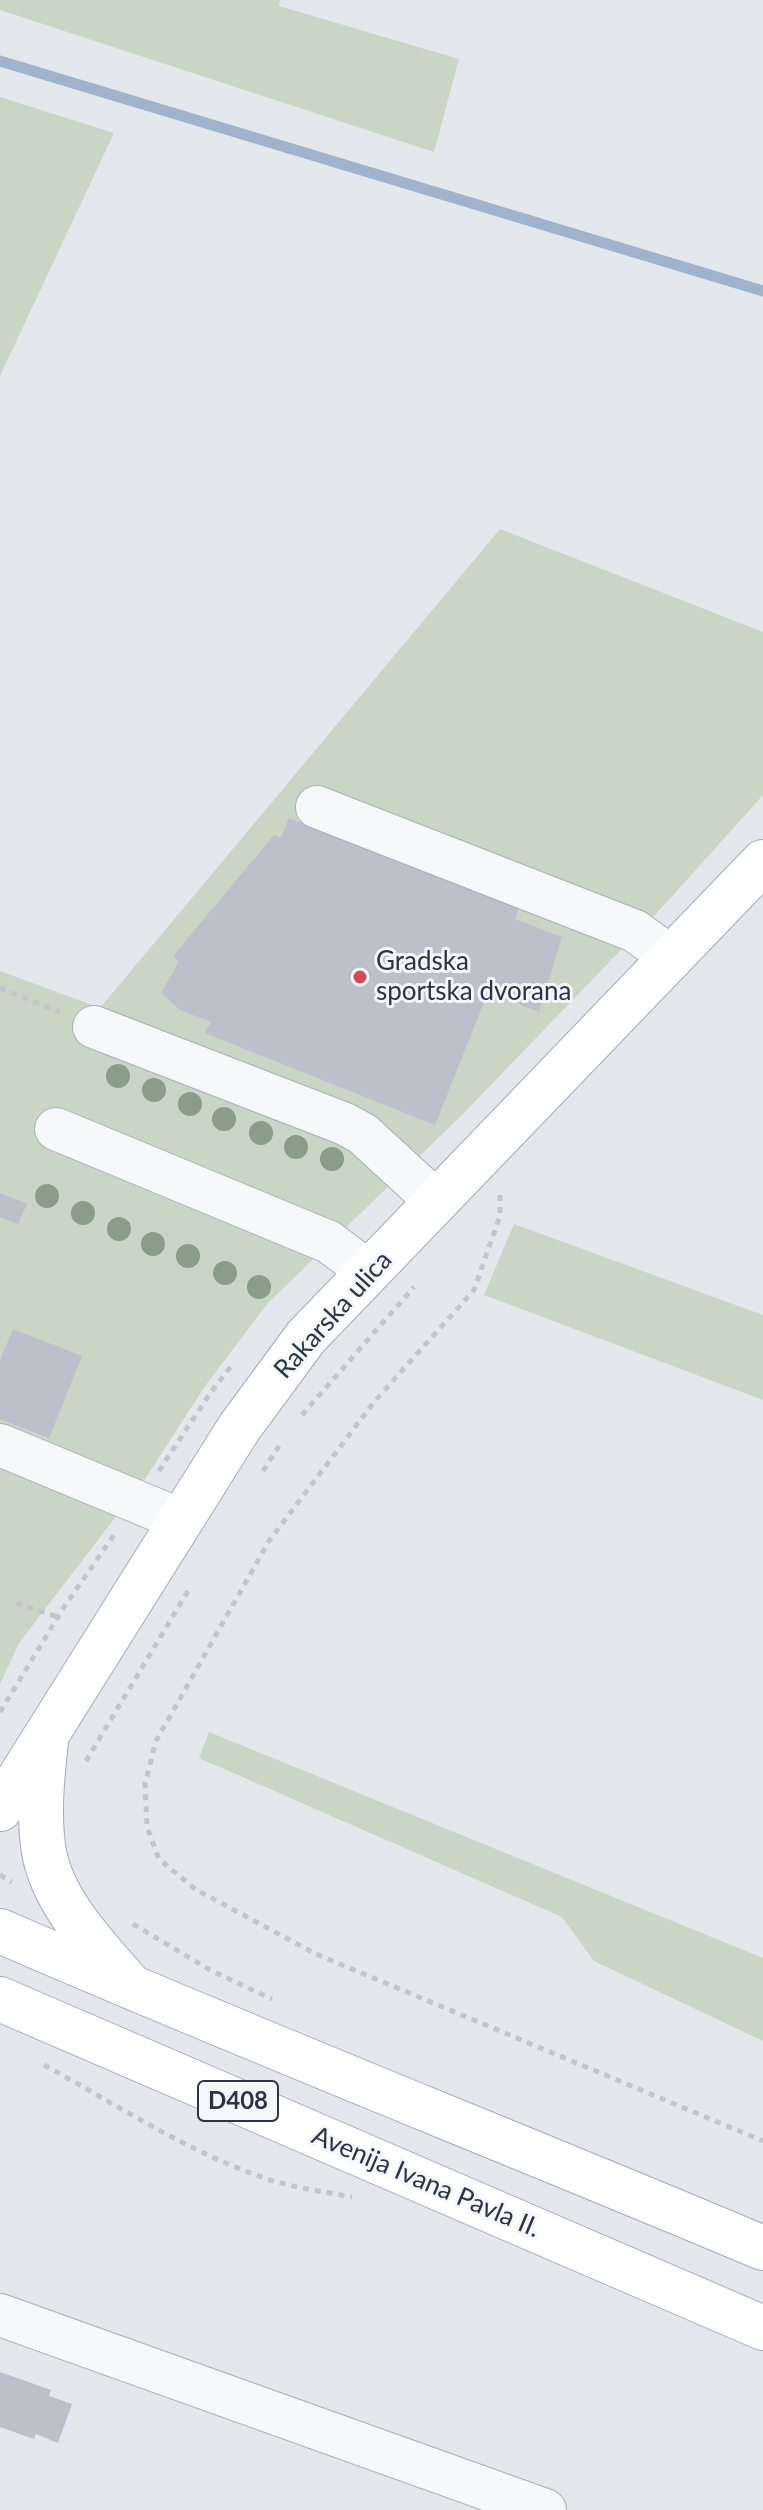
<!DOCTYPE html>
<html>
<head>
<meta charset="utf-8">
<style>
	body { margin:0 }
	canvas { display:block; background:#e4e7ec }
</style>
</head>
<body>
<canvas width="763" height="2510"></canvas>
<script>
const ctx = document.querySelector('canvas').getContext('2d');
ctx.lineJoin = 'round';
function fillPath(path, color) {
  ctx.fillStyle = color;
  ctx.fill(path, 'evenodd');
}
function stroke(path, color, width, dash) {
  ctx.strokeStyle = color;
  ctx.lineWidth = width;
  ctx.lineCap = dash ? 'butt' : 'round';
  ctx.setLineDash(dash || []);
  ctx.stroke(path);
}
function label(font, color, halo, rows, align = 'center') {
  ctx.font = font + ' Lato,sans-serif';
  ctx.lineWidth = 6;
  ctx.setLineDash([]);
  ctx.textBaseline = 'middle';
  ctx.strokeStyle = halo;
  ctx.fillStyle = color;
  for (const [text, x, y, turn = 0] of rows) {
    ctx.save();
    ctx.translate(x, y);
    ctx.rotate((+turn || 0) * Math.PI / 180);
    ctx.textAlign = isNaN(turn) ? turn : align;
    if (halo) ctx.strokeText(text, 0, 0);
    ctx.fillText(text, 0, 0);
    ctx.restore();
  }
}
const green = new Path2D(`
	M0,0H280L279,6L459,59L434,152L0,10Z
	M0,97L114,133L0,376Z
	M500,529L763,632V795L667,902L463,1114L268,1303L205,1386L147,1476L19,1643L0,1684V971L100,1008Z
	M514,1224L763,1315V1400L484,1295Z
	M209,1732L763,1958V2041L594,1961L562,1917L199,1758Z`);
const stream = new Path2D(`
	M0,61L763,291`);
const building = new Path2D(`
	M289,818L368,850L371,843L519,908L515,919L562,937L539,1012L488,992L435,1125L205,1033L211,1022L180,1010L161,993L179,962L173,956L274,835L281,838Z
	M0,1193L27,1204L18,1224L0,1217Z
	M13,1329L82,1356L49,1438L0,1419V1360Z
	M0,2372L51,2390L49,2396L72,2404L58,2443L36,2434L34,2439L0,2427Z`);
const path = new Path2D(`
	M0,988L60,1012
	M500,1195V1216L474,1290L374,1402L269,1541L156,1741L145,1784L147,1827L159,1859L195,1889L316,1954L763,2141
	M302,1415L414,1287
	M159,1471L211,1392L233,1364
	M263,1471L279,1446
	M16,1603L58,1617
	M0,1712L64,1607L114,1535
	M86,1761L188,1591
	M0,1875L12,1882
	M133,1924L210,1970L272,1999
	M44,2065C114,2103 181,2148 256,2175C287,2187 320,2191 352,2197`);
const minor = new Path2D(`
	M317,807L635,931L672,958
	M94,1027L345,1124L363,1134L437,1202
	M56,1129L329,1242L369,1272
	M0,1445L181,1520
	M0,2315L545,2510`);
const major = new Path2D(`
	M46,1741C42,1778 38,1816 44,1852C53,1902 95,1945 127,1982
	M0,1809L239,1428L306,1337L763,862
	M0,1931C253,2041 509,2141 763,2248
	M0,1999L763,2328`);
const trees = [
	[118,1076],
	[154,1090],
	[190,1104],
	[224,1119],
	[261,1133],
	[296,1147],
	[332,1159],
	[47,1196],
	[83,1213],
	[119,1229],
	[153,1244],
	[188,1256],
	[225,1273],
	[259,1287]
];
const markers = [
	[360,977,8,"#d1495b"]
];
const shields = [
	[238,2101,80]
];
const shieldNames = [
	["D408",238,2101]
];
const poiNames = [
	["Gradska",376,962],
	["sportska dvorana",376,992]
];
const streetNames = [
	["Rakarska ulica",333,1315,-48],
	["Avenija Ivana Pavla II.",426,2182,23]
];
fillPath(green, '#c9d6c5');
stroke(stream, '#9fb4cc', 11);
fillPath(building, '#bbc0ca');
stroke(minor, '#a9aeb7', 44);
stroke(major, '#a3abb8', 46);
stroke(path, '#c2c5cb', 5, [6, 6]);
stroke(minor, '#f7f8fa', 42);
stroke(major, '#fff', 44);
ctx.fillStyle = '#899d89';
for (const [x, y] of trees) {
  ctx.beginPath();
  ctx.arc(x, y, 12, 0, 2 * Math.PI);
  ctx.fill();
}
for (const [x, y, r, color] of markers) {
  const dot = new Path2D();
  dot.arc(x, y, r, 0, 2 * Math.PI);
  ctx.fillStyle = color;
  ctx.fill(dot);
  stroke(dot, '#f4f6f9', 3);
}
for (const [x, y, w] of shields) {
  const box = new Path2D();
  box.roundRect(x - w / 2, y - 20, w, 40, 6);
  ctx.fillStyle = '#f4f6f9';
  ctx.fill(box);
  stroke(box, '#2b3445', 2);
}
label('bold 24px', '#2b3445', null, shieldNames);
label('26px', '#2b3445', '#f4f6f9', poiNames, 'left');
label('26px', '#2b3445', '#f4f6f9', streetNames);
</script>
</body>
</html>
